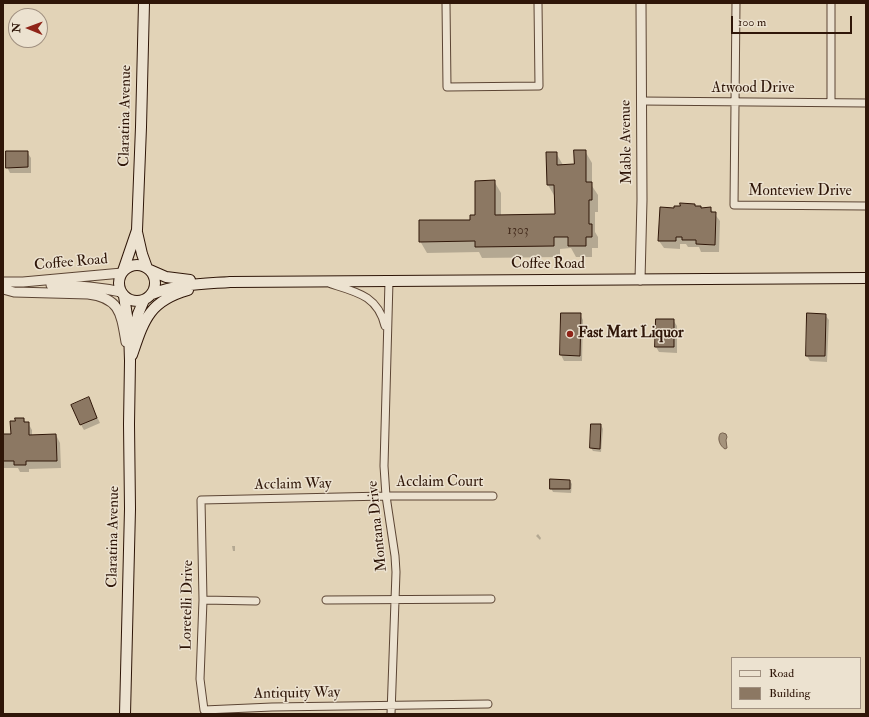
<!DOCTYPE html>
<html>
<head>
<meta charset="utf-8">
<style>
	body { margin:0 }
	#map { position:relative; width:869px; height:717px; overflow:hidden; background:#e2d3b7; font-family:"IM FELL Double Pica",serif }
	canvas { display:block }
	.frame { position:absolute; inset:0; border:4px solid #2f1608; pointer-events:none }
	.legend { position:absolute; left:731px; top:657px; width:130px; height:52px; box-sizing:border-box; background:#ece2d0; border:1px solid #a09080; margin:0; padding:5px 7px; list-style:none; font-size:12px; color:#2f1608 }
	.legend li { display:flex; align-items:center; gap:8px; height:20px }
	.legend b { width:20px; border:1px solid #a09080 }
	.north { position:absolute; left:8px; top:8px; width:40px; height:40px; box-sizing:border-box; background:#ece2d0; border:1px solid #a09080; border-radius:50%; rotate:271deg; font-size:11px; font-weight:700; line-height:16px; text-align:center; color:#2f1608 }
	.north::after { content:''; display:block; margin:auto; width:14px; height:18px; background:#8f2418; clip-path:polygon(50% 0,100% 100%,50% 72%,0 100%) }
	.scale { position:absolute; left:731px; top:16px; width:121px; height:18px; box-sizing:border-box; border:2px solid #2f1608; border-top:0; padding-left:5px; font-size:12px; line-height:14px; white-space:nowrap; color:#2f1608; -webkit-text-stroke:3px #ece2d0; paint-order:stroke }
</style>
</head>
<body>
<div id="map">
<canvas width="869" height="717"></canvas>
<div class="frame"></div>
<ul class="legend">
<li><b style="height:5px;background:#ece2d0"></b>Road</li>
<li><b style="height:11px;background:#8c7863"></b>Building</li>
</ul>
<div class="north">N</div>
<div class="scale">100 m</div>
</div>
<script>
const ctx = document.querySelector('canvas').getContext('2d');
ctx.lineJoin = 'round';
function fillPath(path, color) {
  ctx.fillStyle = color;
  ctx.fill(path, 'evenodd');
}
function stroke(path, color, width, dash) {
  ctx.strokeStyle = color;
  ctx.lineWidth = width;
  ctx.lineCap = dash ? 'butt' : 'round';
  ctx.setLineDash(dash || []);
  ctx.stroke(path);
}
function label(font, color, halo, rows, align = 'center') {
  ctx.font = font + ' "IM FELL Double Pica",serif';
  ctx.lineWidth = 3;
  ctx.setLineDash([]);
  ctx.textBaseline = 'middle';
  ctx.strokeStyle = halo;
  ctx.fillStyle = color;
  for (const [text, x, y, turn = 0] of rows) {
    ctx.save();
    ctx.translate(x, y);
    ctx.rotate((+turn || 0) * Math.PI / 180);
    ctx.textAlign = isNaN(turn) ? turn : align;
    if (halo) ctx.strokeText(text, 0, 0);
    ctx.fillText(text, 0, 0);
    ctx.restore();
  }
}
const water = new Path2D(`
	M723,433L726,434L727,437L726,440L727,448L725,449C720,446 717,439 720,434Z`);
const shadow = new Path2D(`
	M585,151L592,163V186L598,195V212H595V232L598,237V248H592V257H576L571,248L560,249V257L482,258L479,252L427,253L420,241L471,221L476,216L494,181L501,193V216L556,215L555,197L548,185L556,153L563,165H575Z
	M27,152L31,158V173H10L7,167Z
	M694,205L696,207H701L702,209L710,208L720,221L719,252H701L699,247H688L686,244H680V249L664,248L659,241L675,209Z
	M580,314L583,320L582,361H564L561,355Z
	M825,315L829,320L827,362L810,361L807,356Z
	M673,320L677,326V353L659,352L656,347Z
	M91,404L100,423L84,430L81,425Z
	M24,419L26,423H28L32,430V436L56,435L60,443L61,468L29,469V472H20L18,468H3V435H12Z
	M601,425L603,429L601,452L593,451L591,448Z
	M570,481L572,484L571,493L553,492L551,488Z
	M538,534L541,538L540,540L536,536Z
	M232,546H235V551H233Z`);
const building = new Path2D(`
	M574,150H586V182H592V200H589V224H592V237H586V246H568V237H554V246L475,247V241L419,242V220H470V215H475V181L495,180V215L555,214L554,185H547L546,152H557V165L574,164Z
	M6,151H28V167L6,168Z
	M680,203L695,204V206H701V208L711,207V212H716L715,245L696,244V240H682V237H676V241H658L660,207L674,208V206H680Z
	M561,313H581L580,356L560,355Z
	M807,313L826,314L825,356H806Z
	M656,319H674V347H655Z
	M89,397L97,418L80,425L71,405Z
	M15,418H24V422H29V435L56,434L57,461H26V465H14V461H3V434H11L10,421H15Z
	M591,424H601L600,449L590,448Z
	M550,479L570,480V489H550Z`);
const minor = new Path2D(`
	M446,3L447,87L539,86L538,3
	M736,3L734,205L866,206
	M831,3V102
	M641,101L866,103
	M389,281L384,466L386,496L395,556L396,572L391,714
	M331,284C357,292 378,296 385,326
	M203,600L256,601
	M326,600L491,599
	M488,704L272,707L204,710L200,679L203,600L201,500L386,496H493`);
const tertiary = new Path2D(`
	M640,280L642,200L641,3
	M3,282H23L122,273
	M51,285C77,286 95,286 121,292
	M3,289L14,292L88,294C120,298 121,313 126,342`);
const secondary = new Path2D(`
	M137,232L142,254L147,268
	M119 283a18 18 0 1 1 36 0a18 18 0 1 1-36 0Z
	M150,270L166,277L190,280
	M123,271L137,230L141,127L144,3
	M152,294C177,284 203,284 230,282L866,278
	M124,296L129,329L130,361L129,424L130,509L125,714
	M134,335L138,314L144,300
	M132,355C144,320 149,301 188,290`);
const markers = [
	[570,334,4,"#8f2418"]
];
const numberNames = [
	["1303",518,231]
];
const streetNames = [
	["Atwood Drive",753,89],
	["Claratina Avenue",126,116,-89],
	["Mable Avenue",627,142,-91],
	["Monteview Drive",800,192],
	["Coffee Road",71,263,-5],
	["Coffee Road",548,265],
	["Acclaim Court",440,483],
	["Acclaim Way",293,485,-1],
	["Montana Drive",378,526,-96],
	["Claratina Avenue",114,537,-89],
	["Loretelli Drive",188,605,-89],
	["Antiquity Way",297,694,-1]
];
const poiNames = [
	["Fast Mart Liquor",578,334]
];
fillPath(water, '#a5937c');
stroke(water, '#76614e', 1);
fillPath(shadow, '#0003');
fillPath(building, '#8c7863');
stroke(building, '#2f1608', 1);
stroke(minor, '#5c4534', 9);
stroke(tertiary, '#5c4534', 11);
stroke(secondary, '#2f1608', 12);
stroke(minor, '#ece2d0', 7);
stroke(tertiary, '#ece2d0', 9);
stroke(secondary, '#ece2d0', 10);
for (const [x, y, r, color] of markers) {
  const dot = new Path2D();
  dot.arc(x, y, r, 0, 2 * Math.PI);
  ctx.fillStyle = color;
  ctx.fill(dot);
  stroke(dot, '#ece2d0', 1.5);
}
label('13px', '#462e1f', null, numberNames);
label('15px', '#2f1608', '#ece2d0', streetNames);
label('bold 15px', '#2f1608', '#ece2d0', poiNames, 'left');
</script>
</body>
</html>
